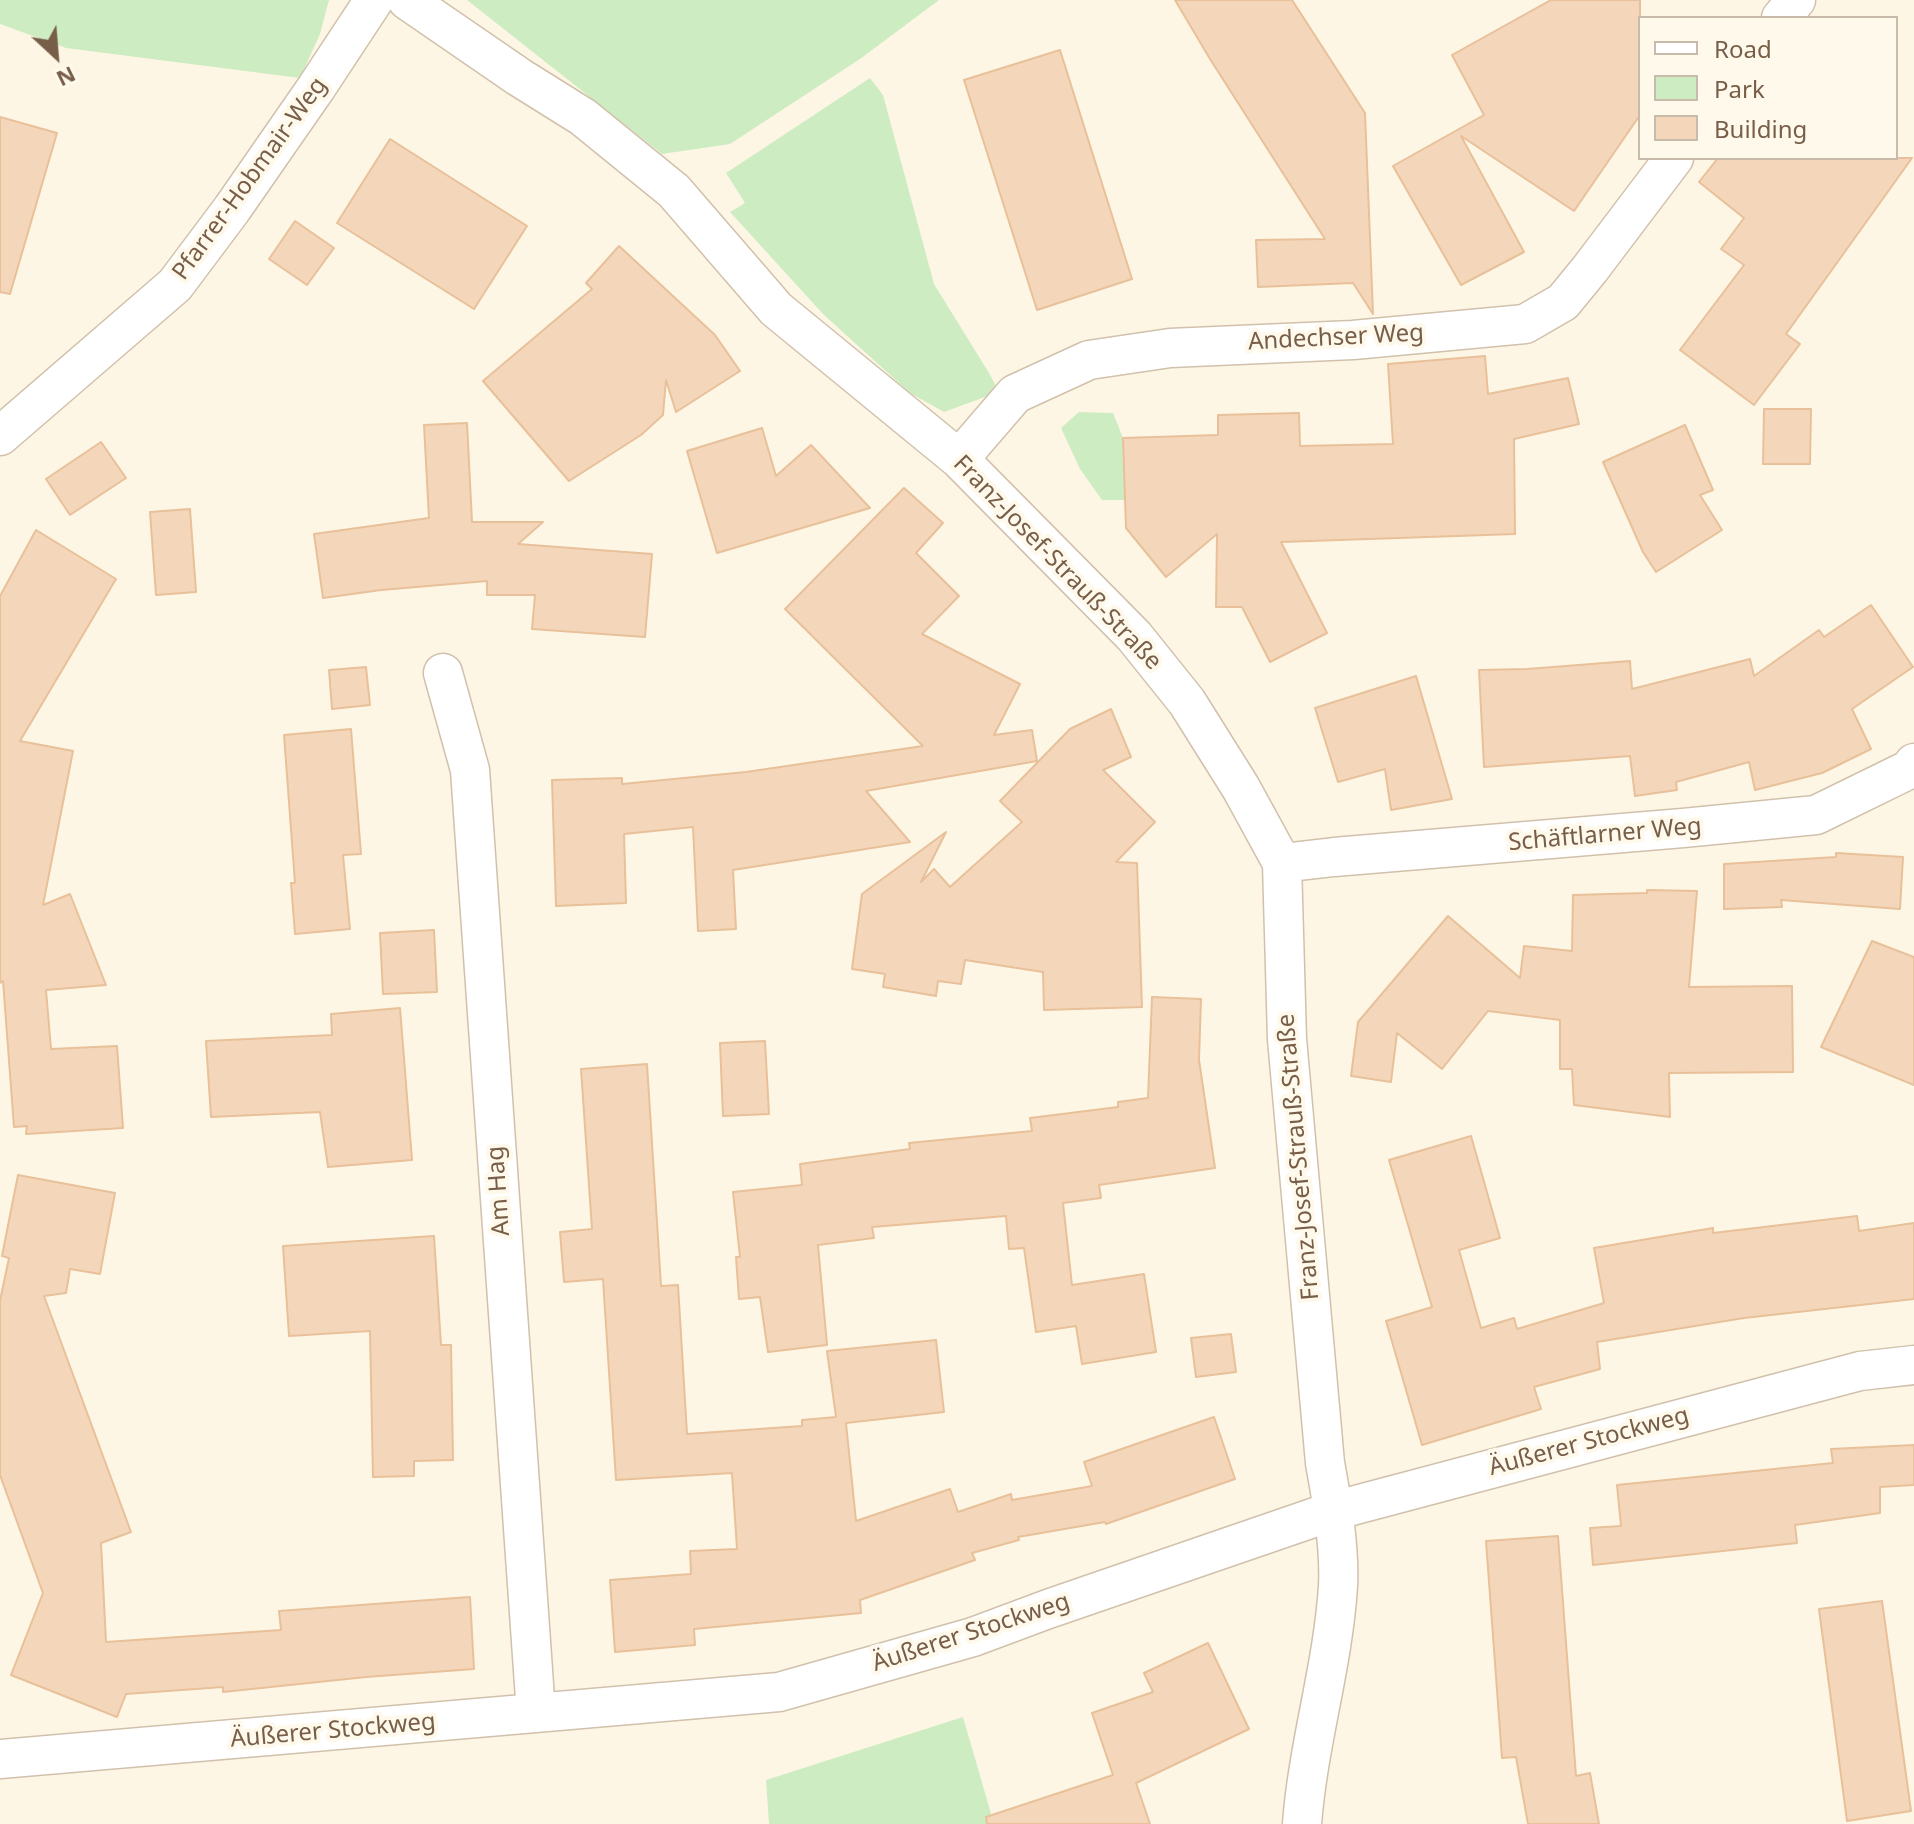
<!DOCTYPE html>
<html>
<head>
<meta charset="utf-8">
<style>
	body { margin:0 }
	#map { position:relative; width:1914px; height:1824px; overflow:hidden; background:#fdf6e4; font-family:"Noto Sans",sans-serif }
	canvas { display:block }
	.legend { position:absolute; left:1638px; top:16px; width:260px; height:144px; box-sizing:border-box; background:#fff9eb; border:2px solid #c9bbaa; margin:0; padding:10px 14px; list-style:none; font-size:24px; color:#775e48 }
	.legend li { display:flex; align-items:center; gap:16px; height:40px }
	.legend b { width:40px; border:2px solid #c9bbaa }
	.north { position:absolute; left:16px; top:16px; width:80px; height:80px; -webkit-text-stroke:6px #fff9eb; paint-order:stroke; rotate:154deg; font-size:22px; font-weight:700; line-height:32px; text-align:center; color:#775e48 }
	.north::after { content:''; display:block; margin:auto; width:28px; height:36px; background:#775e48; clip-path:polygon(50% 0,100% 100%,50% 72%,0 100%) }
</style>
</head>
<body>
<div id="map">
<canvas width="1914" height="1824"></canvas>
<ul class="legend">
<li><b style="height:10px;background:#fff"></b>Road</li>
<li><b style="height:22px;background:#ceecc2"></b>Park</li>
<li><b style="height:22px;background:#f4d7ba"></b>Building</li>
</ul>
<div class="north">N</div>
</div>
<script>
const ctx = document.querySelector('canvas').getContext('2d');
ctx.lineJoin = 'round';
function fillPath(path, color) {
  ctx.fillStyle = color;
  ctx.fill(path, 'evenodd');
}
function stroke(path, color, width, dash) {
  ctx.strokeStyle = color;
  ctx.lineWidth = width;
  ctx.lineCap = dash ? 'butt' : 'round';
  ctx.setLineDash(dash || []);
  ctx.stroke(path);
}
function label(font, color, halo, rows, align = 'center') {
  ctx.font = font + ' "Noto Sans",sans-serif';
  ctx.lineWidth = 8;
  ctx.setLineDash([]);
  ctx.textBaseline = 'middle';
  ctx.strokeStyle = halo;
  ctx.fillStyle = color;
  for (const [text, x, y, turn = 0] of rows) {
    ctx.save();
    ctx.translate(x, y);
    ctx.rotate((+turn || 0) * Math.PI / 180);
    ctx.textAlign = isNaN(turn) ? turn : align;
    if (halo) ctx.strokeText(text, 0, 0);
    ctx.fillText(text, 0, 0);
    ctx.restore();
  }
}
const green = new Path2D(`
	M0,0H329L320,34L300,78L66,48L0,24Z
	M467,0H939L860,59L730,144L662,154Z
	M870,78L883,95L934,284L989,373L997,388L985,397L944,412L910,393L823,314L730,212L745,203L726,173Z
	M1079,412L1113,413L1123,438L1125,500H1102L1080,469L1061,428Z
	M963,1717L994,1824H769L766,1780Z`);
const building = new Path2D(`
	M1175,0H1292L1365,113L1373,314L1353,283L1258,287L1256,240L1325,239L1210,59Z
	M1551,0H1640V115L1574,211L1461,136L1524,252L1461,285L1393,166L1484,115L1452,55Z
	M1060,50L1132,279L1037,310L964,80Z
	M0,117L57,133L10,294L0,292Z
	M390,139L527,226L474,309L337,223Z
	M1718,158H1912L1786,334L1800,344L1754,405L1680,350L1744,265L1721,249L1744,218L1699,182Z
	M295,221L334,248L307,285L269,259Z
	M619,246L715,335L740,371L676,412L666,380L663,415L641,435L569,481L483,381L592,289L586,283Z
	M1485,356L1488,394L1568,378L1579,424L1514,439L1515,534L1281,542L1327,633L1270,662L1242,607H1216L1217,534L1166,577L1126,528L1123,438L1218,435V415L1299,413L1300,446L1393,444L1388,364Z
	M1764,409H1811L1810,464H1763Z
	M467,423L472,522H543L518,544L652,554L645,637L532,629L535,595H487V581L381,590L323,598L314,534L429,518L424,425Z
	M1685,425L1713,490L1700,495L1722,530L1656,572L1643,552L1603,462Z
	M762,428L776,476L811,445L870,508L717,553L687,451Z
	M101,442L126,478L70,515L46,479Z
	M904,488L943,523L916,553L959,596L922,634L1020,684L994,735L1032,730L1037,761L866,791L910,842L733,870L736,929L698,931L693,827L624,834L626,903L556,906L552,780L622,778V784L746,772L923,746L785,609Z
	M190,509L196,592L156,595L150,512Z
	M36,530L116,579L20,741L73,751L43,905L70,894L106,985L46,990L51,1049L117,1046L123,1128L26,1134L27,1126L14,1127L3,981L0,983V596Z
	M1871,605L1913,667L1852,709L1871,749L1822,773L1755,790L1749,762L1676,782L1677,790L1635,796L1630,756L1484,767L1479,670L1527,669L1630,661L1632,689L1750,659L1754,676L1819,630L1824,637Z
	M366,667L370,705L332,709L329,670Z
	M1416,676L1452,799L1391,810L1385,769L1338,782L1315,708Z
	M1111,709L1131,757L1103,770L1155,822L1116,862L1137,863L1142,1007L1044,1010L1043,972L965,960L961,984L938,981L936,996L883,987L885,974L852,969L862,894L946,832L921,882L934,869L950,887L1022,822L1000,801L1070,729Z
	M351,729L361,854L343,855L350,929L295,934L291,883H295L284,735Z
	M1836,853L1903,857L1900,909L1781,900L1782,907L1724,909V864L1836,857Z
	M1647,890L1697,891L1689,987L1792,986L1793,1072L1669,1073L1670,1117L1574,1105L1572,1069H1560V1020L1488,1011L1442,1069L1397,1033L1391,1082L1351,1076L1358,1022L1448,916L1520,978L1524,946L1572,951L1573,895L1647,893Z
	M434,930L437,992L383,994L380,933Z
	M1872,941L1914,957V1085L1821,1047Z
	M1152,997L1201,999L1199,1060L1215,1168L1099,1185L1101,1198L1063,1203L1072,1285L1144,1274L1156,1352L1082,1364L1076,1326L1036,1332L1024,1248L1009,1249L1006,1216L872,1227L874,1238L818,1245L827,1345L768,1352L760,1297L739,1299L736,1257H740L733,1192L802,1185L800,1164L910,1149L909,1143L1032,1131L1030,1118L1118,1107V1102L1148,1098Z
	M400,1008L412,1160L328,1167L320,1112L211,1117L206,1041L332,1035L331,1014Z
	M765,1041L769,1114L723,1116L720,1043Z
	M647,1064L661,1286L678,1285L687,1434L802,1426V1420L836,1417L827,1351L936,1340L944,1412L846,1423L856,1521L950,1489L958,1512L1011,1494L1012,1500L1092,1486L1084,1462L1214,1417L1235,1479L1106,1524L1105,1522L1018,1537L1019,1540L972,1553L975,1560L860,1600L861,1613L694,1629L695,1645L615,1652L610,1580L691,1574L690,1551L737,1549L732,1473L616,1480L603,1279L564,1282L560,1232L592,1229L581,1069Z
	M1471,1136L1500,1238L1459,1250L1481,1328L1514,1318L1517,1329L1604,1303L1594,1248L1713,1228V1233L1857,1216L1859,1231L1914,1223V1299L1744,1318L1597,1342L1600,1369L1534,1387L1541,1409L1422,1445L1386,1321L1432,1307L1389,1160Z
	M18,1175L115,1193L100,1274L70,1269L66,1293L44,1296L131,1532L101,1543L106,1642L281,1630L279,1611L470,1597L474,1669L366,1677L223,1692V1687L126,1694L117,1717L11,1675L43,1593L0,1475V1301L9,1258L2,1256Z
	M434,1236L441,1345H451L453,1460L414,1461V1476L373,1477L370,1331L289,1336L283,1246Z
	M1231,1334L1236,1372L1196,1377L1191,1338Z
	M1914,1445V1485L1880,1487V1513L1795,1525L1797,1543L1593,1565L1590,1528L1621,1526L1617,1485L1833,1463L1831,1449Z
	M1558,1536L1576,1776L1590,1773L1599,1824H1528L1516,1757L1502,1758L1486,1541Z
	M1882,1601L1911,1811L1847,1821L1819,1609Z
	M1208,1643L1249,1729L1136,1783L1150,1824H987L986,1817L1113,1775L1092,1713L1153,1692L1144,1673Z`);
const street = new Path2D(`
	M407,0L519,77L583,117L674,191L776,309L959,459L1134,636L1187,702L1241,788L1282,863L1287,1039L1325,1463C1332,1501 1340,1548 1338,1586C1333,1666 1308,1744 1302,1824
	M1781,18L1796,0
	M0,436L175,285L232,209L316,88L374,0
	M959,459L1015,394L1089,360L1170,348L1353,340L1525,324L1563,302L1590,269L1674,158
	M443,673L470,770L536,1713
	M1282,863L1334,857L1683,828L1816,815L1910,769L1914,763
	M0,1759L779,1692L973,1637L1048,1609L1333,1511L1860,1371L1914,1365`);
const streetNames = [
	["Pfarrer-Hobmair-Weg",250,179,-54],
	["Andechser Weg",1336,338,-3],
	["Franz-Josef-Strauß-Straße",1057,563,46],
	["Schäftlarner Weg",1605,835,-5],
	["Franz-Josef-Strauß-Straße",1299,1157,-95],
	["Am Hag",499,1191,-94],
	["Äußerer Stockweg",1589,1442,-15],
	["Äußerer Stockweg",971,1633,-18],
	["Äußerer Stockweg",333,1731,-5]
];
fillPath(green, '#ceecc2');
fillPath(building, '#f4d7ba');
stroke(building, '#e8c09a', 2);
stroke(street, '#d1c1ac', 41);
stroke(street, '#fff', 38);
label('24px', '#775e48', '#fff9eb', streetNames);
</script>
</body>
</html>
